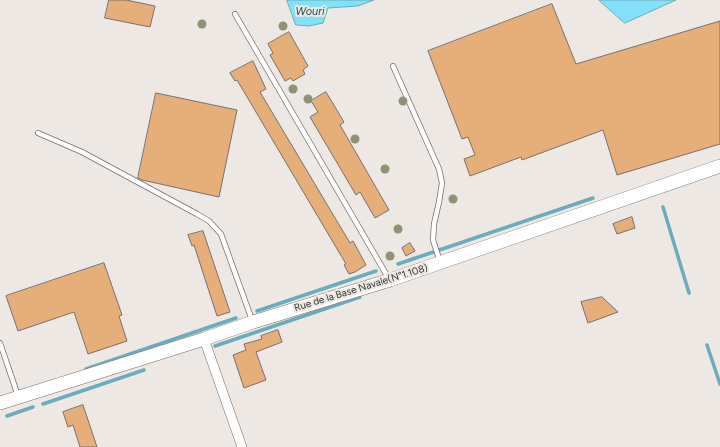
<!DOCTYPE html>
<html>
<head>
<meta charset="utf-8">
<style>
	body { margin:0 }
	canvas { display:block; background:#ede8e3 }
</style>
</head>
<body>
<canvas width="720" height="447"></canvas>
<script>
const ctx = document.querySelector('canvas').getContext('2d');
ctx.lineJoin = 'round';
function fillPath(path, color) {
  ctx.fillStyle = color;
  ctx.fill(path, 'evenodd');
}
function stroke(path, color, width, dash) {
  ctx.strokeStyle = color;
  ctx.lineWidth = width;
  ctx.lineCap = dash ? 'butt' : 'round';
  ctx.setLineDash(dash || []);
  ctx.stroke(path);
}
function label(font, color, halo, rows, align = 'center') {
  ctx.font = font + ' Figtree,sans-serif';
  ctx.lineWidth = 4;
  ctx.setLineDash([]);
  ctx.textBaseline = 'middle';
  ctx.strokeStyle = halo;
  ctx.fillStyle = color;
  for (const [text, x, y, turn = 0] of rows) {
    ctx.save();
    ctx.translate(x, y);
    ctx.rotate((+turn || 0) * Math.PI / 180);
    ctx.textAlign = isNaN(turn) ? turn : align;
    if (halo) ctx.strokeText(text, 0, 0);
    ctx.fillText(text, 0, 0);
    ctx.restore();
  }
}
const water = new Path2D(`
	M287,0H374L358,6L328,8L323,23L309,26L296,25Z
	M599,0H676L625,23Z`);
const stream = new Path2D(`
	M663,207L689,293
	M398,264L593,198
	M257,311L376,271
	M707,345L720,384
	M215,346L360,297
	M86,369L236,318
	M43,404L144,370
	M7,416L33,407`);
const building = new Path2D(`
	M109,0H126L155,6L150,27L105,18Z
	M552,4L576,64L720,21V144L617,175L603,130L522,160L521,157L470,176L464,159L475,155L468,137L462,139L428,51Z
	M289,32L308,66L303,70L305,74L293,81L291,78L285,81L270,55L273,53L268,44Z
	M253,61L266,89L260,92L350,243L353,241L366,265L355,272L349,274L344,265L346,264L237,80L235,81L230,73Z
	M326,92L344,122L340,125L389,210L375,218L360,192L356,195L310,117L318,112L311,101Z
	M156,93L237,110L219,197L142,180L138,178Z
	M632,217L635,228L617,234L613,224Z
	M203,231L230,312L217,316L194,245L192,246L188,235Z
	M410,243L415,251L406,256L402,248Z
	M104,263L122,315L119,316L127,341L88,354L74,312L18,331L6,296Z
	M602,297L618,312L588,323L581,302Z
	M278,330L282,342L256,352L266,380L244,388L233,355L246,350L244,344L262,339L261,336Z
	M83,405L97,447H80L73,425L68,427L63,412Z`);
const service = new Path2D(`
	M235,14L389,279
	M393,66L439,169L442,183L439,202L434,224L433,240L440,262
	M38,133L82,152L197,214L209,221L221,234L252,320
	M0,343L18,396`);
const minor = new Path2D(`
	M204,339L242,447`);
const secondary = new Path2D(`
	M0,403L204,339L253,322L390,280L720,166`);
const trees = [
	[202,24],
	[283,26],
	[293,89],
	[308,99],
	[403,101],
	[355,139],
	[385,169],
	[453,199],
	[398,229],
	[390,256]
];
const streetNames = [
	["Rue de la Base Navale(N°1.108)",361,288,-17]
];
const waterNames = [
	["Wouri",310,12]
];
fillPath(water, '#82e0f8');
stroke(water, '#6bacbc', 1);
stroke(stream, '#6bacbc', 3.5);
fillPath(building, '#e6af79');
stroke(building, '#76716d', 1);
stroke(service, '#75706c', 6);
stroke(minor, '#75706c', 10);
stroke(secondary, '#75706c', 14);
stroke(service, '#fff', 4.5);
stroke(minor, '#fff', 9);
stroke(secondary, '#fff', 13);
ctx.fillStyle = '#8e9375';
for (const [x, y] of trees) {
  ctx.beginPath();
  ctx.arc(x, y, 4.5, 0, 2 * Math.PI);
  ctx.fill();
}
label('10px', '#343230', '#ede8e3', streetNames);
label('italic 11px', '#1c4751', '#ede8e3', waterNames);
</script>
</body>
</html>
